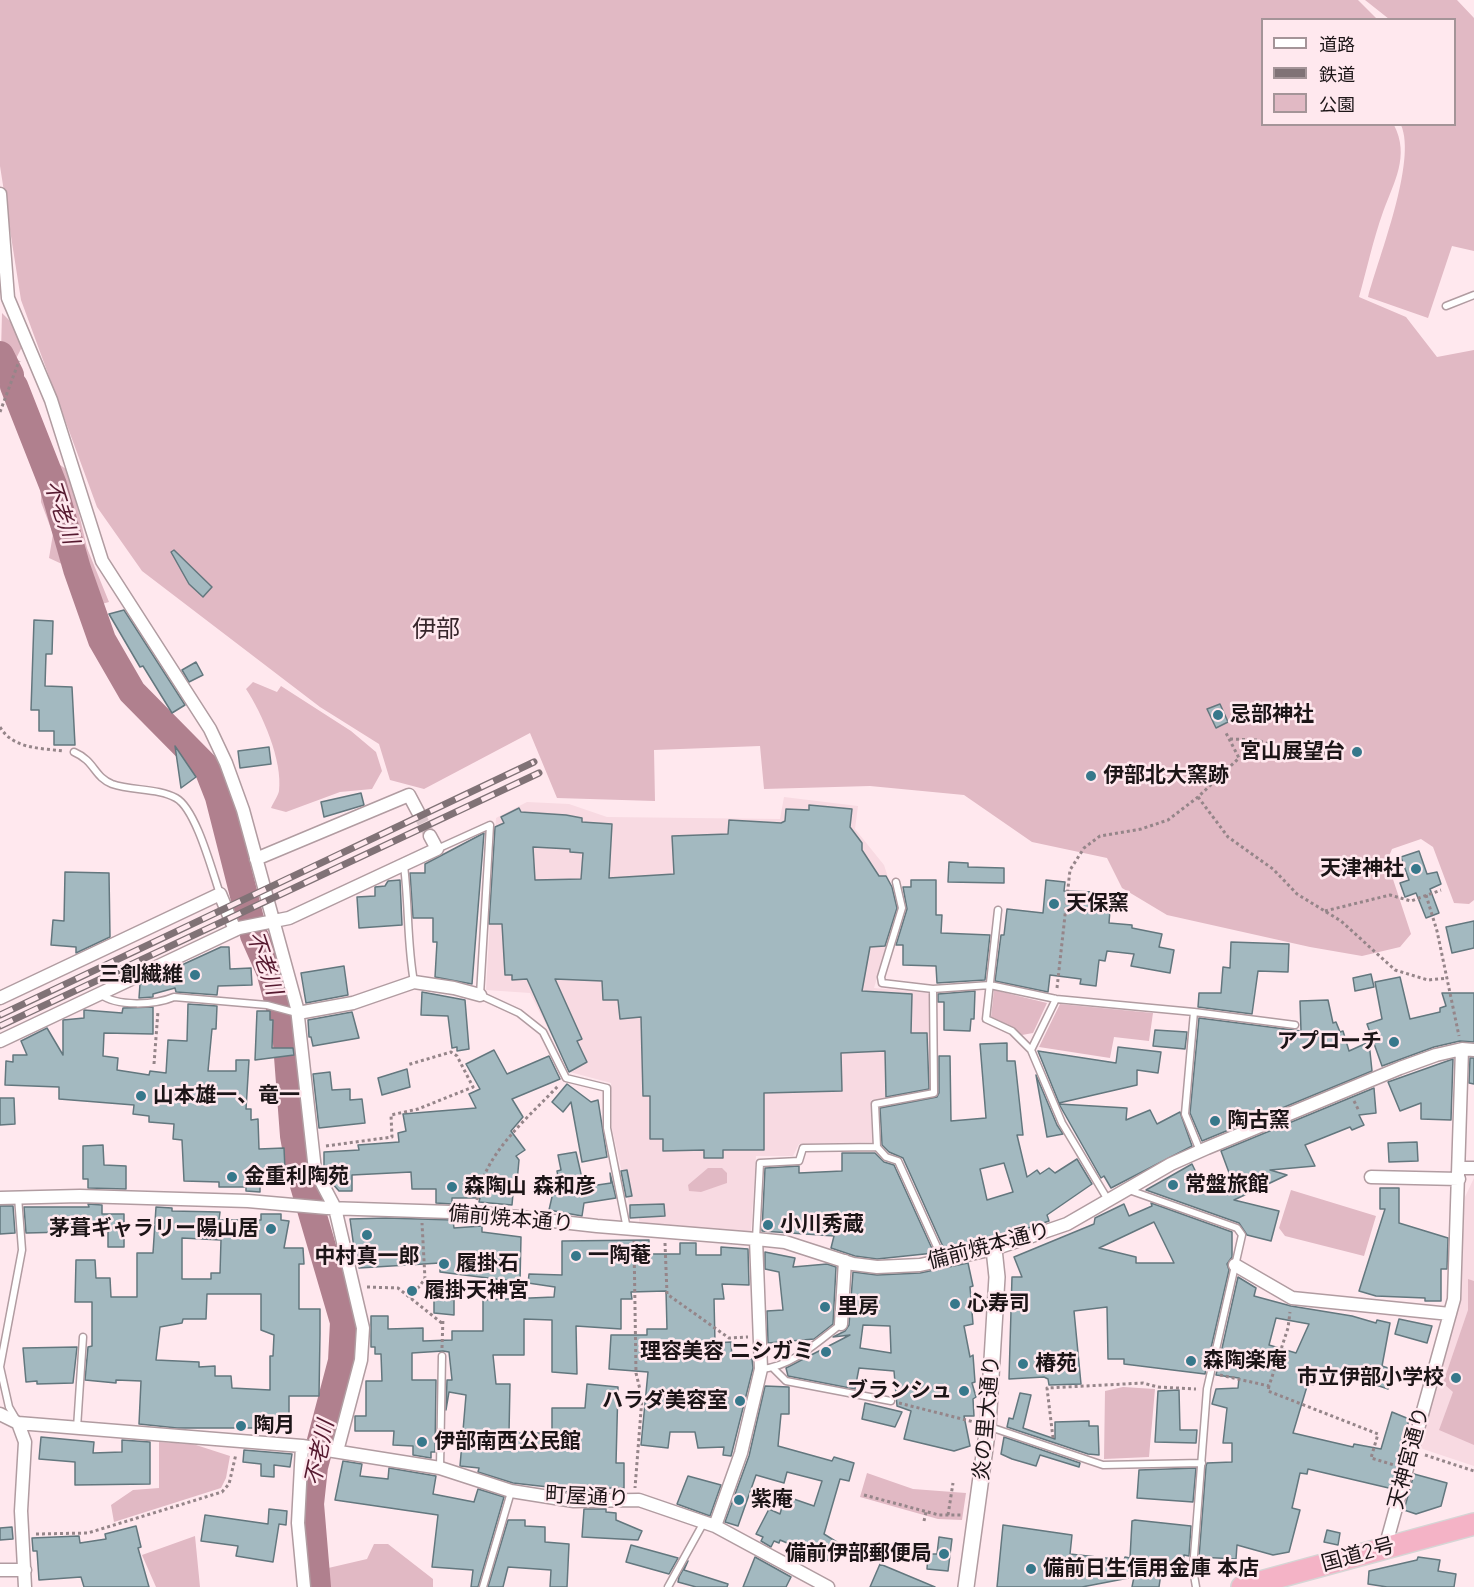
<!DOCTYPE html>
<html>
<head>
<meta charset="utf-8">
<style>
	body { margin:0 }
	#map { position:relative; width:1474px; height:1587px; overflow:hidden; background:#ffe8ee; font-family:Quicksand,"Noto Sans JP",sans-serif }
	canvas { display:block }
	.legend { position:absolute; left:1261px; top:18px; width:195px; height:108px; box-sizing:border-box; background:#ffe8ee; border:2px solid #a49498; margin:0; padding:8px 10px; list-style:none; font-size:18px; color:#1c1517 }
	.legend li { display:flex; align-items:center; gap:12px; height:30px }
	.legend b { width:30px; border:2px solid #a49498 }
</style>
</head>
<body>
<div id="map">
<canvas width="1474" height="1587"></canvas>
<ul class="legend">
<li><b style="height:8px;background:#fff"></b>道路</li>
<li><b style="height:8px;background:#807276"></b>鉄道</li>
<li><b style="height:16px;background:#e1b9c4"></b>公園</li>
</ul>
</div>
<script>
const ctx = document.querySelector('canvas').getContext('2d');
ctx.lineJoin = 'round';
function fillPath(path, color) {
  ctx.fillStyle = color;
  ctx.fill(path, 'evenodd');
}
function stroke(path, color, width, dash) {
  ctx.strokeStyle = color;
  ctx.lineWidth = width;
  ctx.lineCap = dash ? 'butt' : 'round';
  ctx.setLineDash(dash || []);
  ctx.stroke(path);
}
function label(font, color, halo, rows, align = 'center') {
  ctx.font = font + ' Quicksand,"Noto Sans JP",sans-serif';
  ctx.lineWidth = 5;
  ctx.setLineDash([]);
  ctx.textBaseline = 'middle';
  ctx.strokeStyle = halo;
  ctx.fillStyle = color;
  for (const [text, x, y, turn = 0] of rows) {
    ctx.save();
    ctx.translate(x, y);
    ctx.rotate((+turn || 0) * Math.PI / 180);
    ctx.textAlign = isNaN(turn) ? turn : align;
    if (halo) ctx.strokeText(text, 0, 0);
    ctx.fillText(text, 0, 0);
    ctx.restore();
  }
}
const built = new Path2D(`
	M784,797L858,806L855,829L884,865L898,908L874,988L929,993L931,1089L871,1100L872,1142L799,1144L793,1156H756L751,1232L639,1224V1208H630L612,1129L611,1083L570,1072L530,993L486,990L496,818L527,802L569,804L607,817L780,819Z
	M1474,1178V1466L1417,1447L1458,1310L1465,1197Z`);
const green = new Path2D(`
	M0,0H1358L1377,19L1262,20V124L1394,125C1410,156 1394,182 1383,212C1373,240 1367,269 1359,297L1406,317L1437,357L1474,350V900L1469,904L1454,903L1433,847L1421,839L1392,849L1387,861L1411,934L1400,947L1362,956L1310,947L1167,915L1122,888L1107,858L1032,842L964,795L870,786L764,789L760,746L654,750L655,801L557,798L530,733L424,789L390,780L379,744L320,707L142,571L97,507L21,300L0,166Z
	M1365,0H1457L1474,18V251L1452,246L1428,318L1368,297C1379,256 1417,161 1401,125L1454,124V20L1389,19Z
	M2,313L13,324L22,347L0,390Z
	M57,463L69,471L87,548L109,602L84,609L64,565L49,558L53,534L41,502V470Z
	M253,682L277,692L281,686L351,731L376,752L382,771L372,789L340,792L286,812L271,808C273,803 278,796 279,791C283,761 262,713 246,689Z
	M994,990L1047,1003L1033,1033L1022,1035L991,1017Z
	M1060,1004L1153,1013L1149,1041L1114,1037L1110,1058L1039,1047Z
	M708,1168H722L727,1173V1183L701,1192L689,1191L688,1185Z
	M1291,1190L1376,1216L1364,1256L1285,1236L1279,1228Z
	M1468,1279L1474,1281V1445L1439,1430L1453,1392L1443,1383L1468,1310Z
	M1123,1387L1155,1389L1149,1457L1104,1459L1105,1391Z
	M159,1442L193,1444L230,1456L226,1478L221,1488L114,1522L111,1505L133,1490L159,1488Z
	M867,1473L913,1489L966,1493L962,1520L938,1519L860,1497Z
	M195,1536L200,1587H156L142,1555Z
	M374,1544H388L433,1579V1587H325L324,1569L367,1559Z`);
const river = new Path2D(`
	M0,355L10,375
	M14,386L53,485L77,569L102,640L132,692L208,769L219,797L254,935L270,971L286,1030L294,1136L301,1175L344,1322L342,1361L314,1467L310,1504L317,1587`);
const building = new Path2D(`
	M174,550L212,587L203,597L189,584L171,552Z
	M124,610L185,705L172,713L143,666L140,667L109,614Z
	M34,620L53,621L52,654H46L45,686L72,687L75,745H54V731H39V710H31Z
	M196,662L203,675L189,682L182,670Z
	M1220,704L1228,722L1216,728L1207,709Z
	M175,746L196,777L181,788Z
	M269,747L271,764L240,768L238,751Z
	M361,793L364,805L324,817L321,802Z
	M809,805L852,809L850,827L862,843V850L879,876H886L892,887L897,908L885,946L870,947L862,991L912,994L911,1033H927L929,1089L886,1097L885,1051L841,1053L842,1091L764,1093V1150H723V1158H704V1150L663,1151V1139H650V1096H643L641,1017L620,1019L618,1000H603L602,981L555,979L582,1039L577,1041L587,1062L569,1072L527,979L512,980V975H505L502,924H489L495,827L504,823L501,817L519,808L521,812L566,815L582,818V822L612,824L609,878L674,874L672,836L728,834L729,820L781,823L785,821L786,809L809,810ZM533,847L570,849V852L583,853L581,879L535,880Z
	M484,833L472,984L435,977L437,942H433V918H413L410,873H425V864Z
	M1419,851L1427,874L1437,872L1441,884L1430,889L1439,913L1426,918L1416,893L1405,897L1400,883L1409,880L1401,857Z
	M949,862L968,863V867L1004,868V883L948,882Z
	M65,872L109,873L110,937L76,953V947L51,945L53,920L64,921Z
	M400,880L402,925L359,928L357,897L375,896V887L385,886L388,881Z
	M911,880H936V915H942L941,933L990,935L985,980L937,983L936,966L903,965V945H896L907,909L903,887H911Z
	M1046,880L1065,882L1064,891L1096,892V910H1110L1109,923L1132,925V928L1162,934L1159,947L1174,950L1170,973L1131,966L1134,954L1107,951L1105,961L1099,960L1096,986L1080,984L1081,979L1050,975L1048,992L995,981L1001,935H1004L1007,909L1043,913Z
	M1474,921V948L1452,953L1446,927Z
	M1231,942L1289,944L1288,972L1258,971L1252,1014L1198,1007L1199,993H1221L1223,967L1230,968Z
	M221,947H229L230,969L251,968L252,985L218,986L217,995L176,992L175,988L153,994V997L139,998L140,984L173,972V969Z
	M344,966L348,995L306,1003L301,973Z
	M1371,974L1374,987L1355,991L1353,978Z
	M1400,977L1410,1019L1440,1012V1008L1446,1006L1442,993H1474V1042L1460,1041L1434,1047L1382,1066L1367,1024L1382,1019L1375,982Z
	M975,991L974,1019H971L970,1031L944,1030V1002H938V994Z
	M422,992L465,1000L469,1049L457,1051V1047L452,1048L448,1016L421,1015Z
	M1328,1000L1333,1023L1336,1022L1340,1032L1343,1031L1349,1051L1369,1042L1372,1071L1202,1141L1190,1113L1199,1018L1301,1031L1300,1001Z
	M188,1004L217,1006L216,1029H212L208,1071H236V1060H249L246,1109H251V1120L258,1119L259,1149L284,1148L285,1170H260V1192L246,1191V1187H219V1182L184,1181L182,1140L173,1139L174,1124L149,1122V1116L133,1114L134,1105L59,1099V1087L5,1085L6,1061L13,1062V1055H27L21,1041L47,1028L63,1055V1020L84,1018V1010L122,1013L123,1008L153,1007V1034L104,1033L103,1056L118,1058L117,1070L149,1075L150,1071L166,1073L168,1040L187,1041Z
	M257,1011H270V1020H273L272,1048H293L294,1055L255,1060Z
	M352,1012L359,1038L313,1046L311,1037H309L308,1020Z
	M1155,1030L1187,1032L1185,1049L1153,1046Z
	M1007,1043V1061H1015L1023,1135H1017L1027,1177L1037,1170L1040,1174L1049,1168L1055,1173L1077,1159L1092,1184L1047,1215L1049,1221L999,1238L945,1251L903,1158L889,1152L882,1145L880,1108L937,1097L939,1093V1056H950L951,1121L986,1118L980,1044ZM1004,1163L1013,1192L987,1200L980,1169Z
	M1118,1047L1161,1052L1158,1073L1137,1070V1085L1059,1103L1038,1051L1116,1063Z
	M494,1050L507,1074L549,1056L560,1079L512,1099L523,1117L511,1131L525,1150L516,1156L519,1160L517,1182H514L512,1205L479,1202L480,1198H452V1204L436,1203V1189H412L411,1172L352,1175V1191H339L331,1182L324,1170V1152L359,1150L358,1145L399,1142L398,1133L406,1131L403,1114L476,1108L469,1094L480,1089L466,1064Z
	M1470,1058H1474V1084L1469,1083Z
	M1453,1059L1451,1120L1421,1119V1103L1400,1111L1388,1082Z
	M407,1069L410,1087L382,1095L378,1078Z
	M330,1072L332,1090L350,1089V1100L362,1099L365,1123L319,1128L313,1074Z
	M1036,1075L1057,1125L1063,1134L1047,1137Z
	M567,1084L591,1102L598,1100L607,1157L582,1162L571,1102L563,1112L552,1102Z
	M1374,1088L1376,1113L1359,1115L1364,1125L1352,1130L1350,1127L1305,1145L1315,1166L1270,1170L1287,1175L1234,1200L1279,1211L1271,1241L1247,1235L1239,1223L1146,1190L1192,1164L1204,1189L1231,1178L1221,1151Z
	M0,1098H14L15,1124L0,1125Z
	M1059,1104L1127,1108L1126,1120L1150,1110L1157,1124L1180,1112L1192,1146L1111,1188L1104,1176L1101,1178Z
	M1417,1142L1418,1161L1389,1162L1388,1143Z
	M103,1145L104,1165L126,1166V1189L88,1188V1179H83V1146Z
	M576,1152L584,1187L611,1183L610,1173L616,1198L584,1203L582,1216L549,1210L554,1188L560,1189L557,1171L561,1170L558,1155Z
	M842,1153H875L884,1162L894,1165L934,1253L877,1259L855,1256L831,1248L834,1236L762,1231L765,1168L799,1166V1173L842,1171Z
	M627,1170L632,1196L626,1197L621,1171Z
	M1380,1188H1399V1223L1448,1238L1447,1269H1441V1301H1425V1298L1376,1296L1359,1291L1385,1209H1380Z
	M1151,1203L1232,1232V1257L1227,1264L1229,1270L1205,1374L1124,1364V1359H1108L1107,1307L1074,1311L1081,1384L1049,1385L1048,1379L1044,1377L1009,1379L1012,1277H1022L1014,1257L1094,1224L1095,1218L1124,1204L1129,1216L1152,1206ZM1154,1222L1174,1263H1136V1257L1099,1248Z
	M88,1204L102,1205V1214H124V1247H108V1231L26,1233L24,1207H89Z
	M664,1204L665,1216L630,1218V1205Z
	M0,1206H13L15,1233L0,1234Z
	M156,1207L172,1208V1211L220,1212L219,1220H261V1214H281V1220L289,1221L284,1248H303L304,1264H299V1309H320V1334L319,1396H289V1428H177L139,1424L141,1381L116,1380V1383L85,1380L88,1347L92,1346V1302H75L76,1260H95L96,1278H110L111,1297H137V1253H153ZM182,1238L221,1240L220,1273H211V1279H182ZM207,1294H261V1330L274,1335L273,1356H270V1390L232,1388L231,1376H215V1366L199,1367V1362L156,1360L160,1327L182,1323L183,1319H206Z
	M386,1218L453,1220L454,1228L482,1226V1232L521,1237L520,1282L440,1272V1263L359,1268L358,1248H354L350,1219Z
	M649,1240V1254H680V1243H696V1255H721V1247L748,1249L749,1285L722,1284L724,1299H714L715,1343L731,1342L732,1358L752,1359L753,1368L731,1456L723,1455L724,1447L698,1448L695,1432H670L668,1448L641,1445L648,1372L609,1369L611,1335H647V1329H667L666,1291L631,1292L632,1299H621V1329L576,1326L577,1374L552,1372V1320L524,1319V1355H493L496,1384H510L509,1433H552V1408H585L587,1384L618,1387L616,1463H624V1488H607V1492L575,1493L566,1491V1489L513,1483L478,1472L479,1468L460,1466L466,1395L449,1392L446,1410L447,1380H452L449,1352L443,1351L412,1353V1380H436L435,1452H431V1458L413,1455V1446L393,1445L394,1431H355V1416H366V1381H382L381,1354H375V1347H371V1316H388V1329L423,1328V1341L452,1340V1331H483V1300L554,1297L555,1287L528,1283L529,1274L562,1275V1241Z
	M765,1252L795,1258L793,1267L827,1264L836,1267L833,1324L814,1339L768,1343L767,1311L783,1310L779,1272L765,1269Z
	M968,1263L973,1286L970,1287L973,1324L964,1326L970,1357L973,1355L975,1382L972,1383L976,1397L973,1399L974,1416H964L970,1446L954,1451L904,1439L911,1411L897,1406L894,1371L859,1368L855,1389L788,1376L786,1368L850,1335L833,1337L845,1331L849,1325L853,1272L877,1275L920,1273ZM863,1325L890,1326L891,1353L860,1348Z
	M1238,1277L1256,1288L1254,1296L1291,1306L1352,1316L1376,1323L1377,1320L1390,1323L1382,1366L1394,1370L1388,1389L1332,1370L1330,1376L1317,1372L1313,1385L1308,1383L1293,1433L1353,1447L1354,1444L1381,1449L1392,1412L1409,1419L1393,1489L1308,1469L1307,1474L1300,1473L1292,1508L1300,1510L1289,1552L1273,1555L1237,1545L1236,1559L1199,1557L1206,1466L1207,1463L1232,1462V1443H1223L1227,1408L1212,1404L1216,1389L1238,1388L1239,1378L1216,1375ZM1276,1318L1309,1324L1296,1353L1269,1345Z
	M434,1299L454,1300V1315L434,1313Z
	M1399,1319L1432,1326L1427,1343L1395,1334Z
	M77,1347L73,1383L37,1384V1381L26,1382L23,1348Z
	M765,1386L789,1387V1414H781L778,1446L832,1461L834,1457L854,1463L849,1481L840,1479L824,1534L840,1544L832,1562L780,1540L779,1543L774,1541L771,1547L761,1541L763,1537L756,1534L769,1509L780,1514L785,1496L814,1506L822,1481L787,1472L784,1483L756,1475L738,1526L725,1522L749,1456Z
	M1179,1390L1180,1430H1197L1196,1443L1155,1442L1158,1391Z
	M1020,1393L1031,1395L1023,1428L1055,1439V1422L1089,1421V1426H1098L1099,1455L1088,1454L1007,1427L1009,1418L1013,1419Z
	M865,1403L902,1412L895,1427L862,1419Z
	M41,1437L94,1442L93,1453L122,1452V1440L150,1442V1484L75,1485V1462L39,1459Z
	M1004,1437L1080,1463L1079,1467L1040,1455L1036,1466L1012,1459L1001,1454Z
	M244,1450L292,1454L290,1467L274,1465V1477L261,1476V1464L243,1462Z
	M343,1461L362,1464L360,1476L388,1479L389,1468L436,1476L433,1494L474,1502L478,1489L504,1497L478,1587H471L473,1570L432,1567L438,1515L335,1500Z
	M1196,1468L1193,1502L1137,1498L1139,1470Z
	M1414,1474L1447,1483L1441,1506L1416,1514L1404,1510Z
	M688,1476L721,1485L710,1516L677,1504Z
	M269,1509L287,1511L286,1525L279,1524L273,1562L236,1556L238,1546L201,1541L205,1515L268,1524Z
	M584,1509H606V1512L616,1513V1520L642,1531L638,1540L582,1537Z
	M508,1520H525V1526L545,1527V1542L569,1544L567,1587H550L551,1570L508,1567L503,1587H488Z
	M1135,1520L1191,1526L1189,1556L1184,1555L1183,1564H1173L1171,1575L1161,1573L1159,1587H1132L1134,1577L1082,1587H997L1003,1525L1072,1535L1070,1554L1124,1560L1125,1557L1130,1558L1132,1521Z
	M136,1526L141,1547L138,1548L149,1587H84L81,1577L39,1580L37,1551H33L32,1538L79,1536L80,1543L106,1539L105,1534Z
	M12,1527L13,1539L0,1540V1528Z
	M1327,1530L1340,1533L1338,1545L1324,1542Z
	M939,1537L952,1539L948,1571L927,1569L928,1554H937Z
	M631,1545L678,1558L669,1574L626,1562Z
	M755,1557L791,1577L786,1587H743Z
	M1418,1557L1440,1560L1438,1571L1456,1574L1454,1587H1387L1368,1584L1369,1571L1417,1560Z
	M688,1561L684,1570L728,1584L727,1587H696L678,1582L679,1577Z
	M880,1564L935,1587H870Z`);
const minorTunnel = new Path2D(`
	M418,812L430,836`);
const path = new Path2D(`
	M0,412L19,361
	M0,727C13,749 40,748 63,751
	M1230,739L1257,740L1299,754L1338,753
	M1198,797L1228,837L1273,869L1297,894L1341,921L1395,970L1428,980L1448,978
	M1426,895L1437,931L1459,1036
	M1325,911L1390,895L1411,901L1441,890
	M1057,988L1070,870L1084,848L1100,836L1141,829L1168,820L1198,797L1239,758L1226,733
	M154,1064L158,1011
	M1354,1101L1359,1111
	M326,1146L392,1137L391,1115L418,1109L473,1087L457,1056L451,1052L407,1065
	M477,1200C484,1153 528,1118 559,1085
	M634,1241L636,1373L642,1398L635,1488
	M665,1243L667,1294L729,1338L748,1337
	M367,1287L398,1288L443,1324
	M410,1298L425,1279L422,1223
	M442,1348L443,1318
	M1220,1375L1269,1386L1288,1328L1290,1312
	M1269,1386L1268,1391L1378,1434L1371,1458L1394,1465
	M899,1403L974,1422
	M1053,1438L1047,1388L1143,1383L1158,1387L1196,1389
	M1425,1455L1474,1471
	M864,1495L939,1515H961
	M948,1515L953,1483
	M924,1521L926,1512
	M36,1534L88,1533L222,1492L229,1484L236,1454`);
const service = new Path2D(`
	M1446,306L1474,295
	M74,752C95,761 94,777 112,784C132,791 158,788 176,798C196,809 212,871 220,894
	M437,849L490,825L480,995L519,1013L543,1032L566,1078L607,1088V1128L627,1229
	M404,866C409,905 407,944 414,982
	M998,910L986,1019L1012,1031L1031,1050L1062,1123L1108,1200
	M933,989L990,985L1056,999L1194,1012L1295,1025
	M100,994C117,1007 155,1005 174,997L267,1005L297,1013
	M1194,1012L1185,1114L1200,1151
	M1031,1050L1056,999
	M877,1147L886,1157L898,1161L943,1260
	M1129,1190L1237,1228L1242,1235L1207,1389L1193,1569L1196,1587
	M756,1239L760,1163L799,1161L803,1148L877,1147L875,1104L934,1093L933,989L882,983L881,977L902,908L896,882
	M773,1368L786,1381L891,1401
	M761,1369C791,1367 818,1342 841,1324
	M16,1419L9,1407L0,1367L22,1250L18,1197
	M990,1427L1103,1465L1202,1463
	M77,1428L83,1337
	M440,1467L442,1356
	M483,1587L511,1492
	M668,1587L704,1522`);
const minor = new Path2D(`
	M0,194L8,298L51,400L102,561L210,729L226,763L243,810L297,1008L315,1170L335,1208L363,1328L361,1360L337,1451
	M256,859L409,795L418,812
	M0,998L220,894L235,930
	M298,1013L353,1003L414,982L454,988L480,995
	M0,1041L239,928L289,918L437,849L430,836
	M1460,1168H1474
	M1371,1177L1459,1179
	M0,1198L80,1196L248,1201L327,1208L482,1213L597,1226L756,1239L785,1242L853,1264L877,1267L920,1265L994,1249L1067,1224L1171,1164L1207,1148L1400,1068L1436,1055L1462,1049L1474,1050
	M1235,1265L1292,1298L1450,1314
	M841,1324L845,1261
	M0,1414L18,1423L302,1446L440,1468L511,1491L574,1501L639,1500L715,1526L828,1587
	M18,1423L25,1442L21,1511L25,1587
	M302,1446L298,1523L304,1587
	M715,1526L741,1453L761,1369L756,1239
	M1388,1547V1537L1454,1299L1462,1049
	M0,1570H25`);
const tertiary = new Path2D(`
	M966,1587L988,1426L997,1277L994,1249`);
const trunk = new Path2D(`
	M1242,1587L1474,1524`);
const rail = new Path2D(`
	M0,1015L534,762
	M0,1026L539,773`);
const markers = [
	[1218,715,6,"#37788b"],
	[1357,752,6,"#37788b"],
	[1091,776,6,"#37788b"],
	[1416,869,6,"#37788b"],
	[1054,904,6,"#37788b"],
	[195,975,6,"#37788b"],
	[1394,1042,6,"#37788b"],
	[141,1096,6,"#37788b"],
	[1215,1121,6,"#37788b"],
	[232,1177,6,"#37788b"],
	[1173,1185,6,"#37788b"],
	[452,1187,6,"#37788b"],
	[768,1225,6,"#37788b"],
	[271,1229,6,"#37788b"],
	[367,1235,6,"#37788b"],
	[576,1256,6,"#37788b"],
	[444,1264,6,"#37788b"],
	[412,1291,6,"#37788b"],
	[955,1304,6,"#37788b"],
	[825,1307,6,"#37788b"],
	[826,1352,6,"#37788b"],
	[1191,1361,6,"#37788b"],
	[1023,1364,6,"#37788b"],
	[1456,1378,6,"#37788b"],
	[964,1391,6,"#37788b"],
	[740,1401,6,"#37788b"],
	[241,1426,6,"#37788b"],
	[422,1442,6,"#37788b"],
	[739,1500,6,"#37788b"],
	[944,1554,6,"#37788b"],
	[1031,1569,6,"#37788b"]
];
const poiNames = [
	["忌部神社",1230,715],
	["宮山展望台",1345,752,"right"],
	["伊部北大窯跡",1103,776],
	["天津神社",1404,869,"right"],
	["天保窯",1066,904],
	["三創繊維",183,975,"right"],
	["アプローチ",1382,1042,"right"],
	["山本雄一、竜一",153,1096],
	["陶古窯",1227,1121],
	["金重利陶苑",244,1177],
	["常盤旅館",1185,1185],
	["森陶山 森和彦",464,1187],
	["小川秀蔵",780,1225],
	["茅葺ギャラリー陽山居",259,1229,"right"],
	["一陶菴",588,1256],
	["中村真一郎",367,1257,"center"],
	["履掛石",456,1264],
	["履掛天神宮",424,1291],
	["心寿司",967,1304],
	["里房",837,1307],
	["理容美容 ニシガミ",814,1352,"right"],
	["森陶楽庵",1203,1361],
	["椿苑",1035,1364],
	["市立伊部小学校",1444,1378,"right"],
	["ブランシュ",952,1391,"right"],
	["ハラダ美容室",728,1401,"right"],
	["陶月",253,1426],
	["伊部南西公民館",434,1442],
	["紫庵",751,1500],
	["備前伊部郵便局",932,1554,"right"],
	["備前日生信用金庫 本店",1043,1569]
];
const streetNames = [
	["備前焼本通り",511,1219,5],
	["備前焼本通り",989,1246,-15],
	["炎の里大通り",987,1418,-85],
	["天神宮通り",1409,1458,-75],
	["町屋通り",587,1497,3],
	["国道2号",1358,1555,-15]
];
const waterNames = [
	["不老川",61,512,72],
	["不老川",264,963,71],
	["不老川",320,1453,-78]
];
const quarterNames = [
	["伊部",436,630]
];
fillPath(built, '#f8dae2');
fillPath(green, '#e1b9c4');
stroke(river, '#b0808e', 28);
fillPath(building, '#a3b9c0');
stroke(building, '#63777e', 1.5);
stroke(minorTunnel, '#ddc8ce', 12, [12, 6]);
stroke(service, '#b19ca1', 9);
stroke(minor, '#b19ca1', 15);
stroke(tertiary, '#b19ca1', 18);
stroke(trunk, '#d6d5d5', 24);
stroke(path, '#958589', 3, [3, 3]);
stroke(service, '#fff', 6);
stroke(minor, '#fff', 12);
stroke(tertiary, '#fff', 15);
stroke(trunk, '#f4b3c6', 21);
stroke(rail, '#807276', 7);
stroke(rail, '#ffe8ee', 4.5, [14]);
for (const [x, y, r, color] of markers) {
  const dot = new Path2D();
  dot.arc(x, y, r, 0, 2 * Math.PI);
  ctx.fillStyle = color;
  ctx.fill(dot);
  stroke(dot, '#ffe8ee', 2);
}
label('bold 21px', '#1c1517', '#ffe8ee', poiNames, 'left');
label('21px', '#1c1517', '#ffe8ee', streetNames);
label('italic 22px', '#561a30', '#ffe8ee', waterNames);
label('24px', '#37262b', '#ffe8ee', quarterNames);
</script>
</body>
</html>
